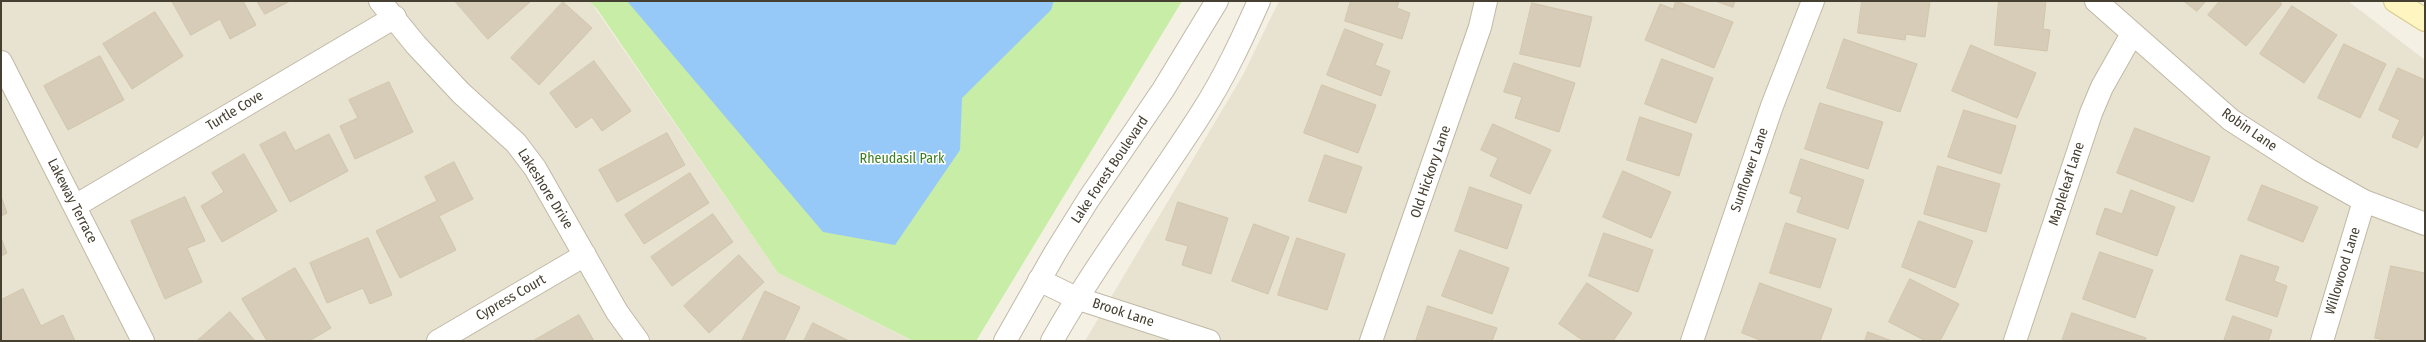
<!DOCTYPE html>
<html>
<head>
<meta charset="utf-8">
<style>
	body { margin:0 }
	#map { position:relative; width:2426px; height:342px; overflow:hidden; background:#f4f0e3; font-family:"Fira Sans Condensed",sans-serif }
	canvas { display:block }
	.frame { position:absolute; inset:0; border:2px solid #464032; pointer-events:none }
</style>
</head>
<body>
<div id="map">
<canvas width="2426" height="342"></canvas>
<div class="frame"></div>
</div>
<script>
const ctx = document.querySelector('canvas').getContext('2d');
ctx.lineJoin = 'round';
function fillPath(path, color) {
  ctx.fillStyle = color;
  ctx.fill(path, 'evenodd');
}
function stroke(path, color, width, dash) {
  ctx.strokeStyle = color;
  ctx.lineWidth = width;
  ctx.lineCap = dash ? 'butt' : 'round';
  ctx.setLineDash(dash || []);
  ctx.stroke(path);
}
function label(font, color, halo, rows, align = 'center') {
  ctx.font = font + ' "Fira Sans Condensed",sans-serif';
  ctx.lineWidth = 3;
  ctx.setLineDash([]);
  ctx.textBaseline = 'middle';
  ctx.strokeStyle = halo;
  ctx.fillStyle = color;
  for (const [text, x, y, turn = 0] of rows) {
    ctx.save();
    ctx.translate(x, y);
    ctx.rotate((+turn || 0) * Math.PI / 180);
    ctx.textAlign = isNaN(turn) ? turn : align;
    if (halo) ctx.strokeText(text, 0, 0);
    ctx.fillText(text, 0, 0);
    ctx.restore();
  }
}
const residential = new Path2D(`
	M1,1H590L778,273L912,341H1Z
	M1279,1H2348L2425,60V341H1085L1243,75Z`);
const green = new Path2D(`
	M589,1H1182L976,341H913L778,273L597,9Z`);
const water = new Path2D(`
	M627,1H1054L1051,10L962,98L960,150L895,245L823,232Z`);
const building = new Path2D(`
	M172,1H243L256,25L230,39L220,19L191,35Z
	M257,1H290L265,14Z
	M455,1H531L488,39Z
	M1351,1H1399L1397,8L1410,13L1402,39L1345,21Z
	M1676,1L1733,22L1714,68L1645,40L1660,4L1673,9Z
	M1716,1H1735L1733,7Z
	M1862,1H1930L1925,37L1906,34L1905,40L1858,33Z
	M1999,1H2046L2043,29L2050,30L2047,51L1995,45Z
	M2184,1H2206L2197,11Z
	M2220,1H2279L2282,4L2246,46L2208,15Z
	M563,2L592,28L539,85L511,58Z
	M1532,3L1592,17L1580,67L1520,54Z
	M2292,6L2337,35L2304,83L2260,54Z
	M155,12L183,56L132,89L103,44Z
	M1345,29L1383,44L1375,65L1390,71L1381,96L1327,75Z
	M1844,39L1917,64L1900,112L1827,88Z
	M2344,44L2386,64L2360,118L2318,98Z
	M1971,45L2036,73L2017,118L1952,91Z
	M100,56L124,100L68,130L44,86Z
	M1662,59L1713,78L1696,123L1645,104Z
	M594,61L631,111L602,131L592,117L576,128L550,93Z
	M1514,63L1575,83L1559,132L1515,118L1522,97L1504,92Z
	M2398,68L2425,80V131L2417,148L2392,137L2400,120L2379,110Z
	M389,82L413,132L355,159L340,126L358,118L349,100Z
	M1322,85L1376,105L1358,153L1304,133Z
	M1820,103L1883,122L1868,169L1805,149Z
	M1964,110L2016,126L2001,174L1948,157Z
	M1640,117L1692,134L1679,176L1627,160Z
	M1493,124L1551,150L1530,194L1490,176L1498,158L1481,150Z
	M2135,128L2210,157L2193,202L2117,173Z
	M285,132L295,151L329,134L348,171L290,202L260,145Z
	M667,133L685,165L617,202L599,170Z
	M244,154L277,211L222,242L201,206L224,192L212,173Z
	M1325,155L1362,167L1346,213L1309,201Z
	M1801,159L1864,180L1848,229L1797,212L1802,197L1790,193Z
	M454,162L473,199L439,216L456,250L400,278L376,231L437,201L425,177Z
	M1938,166L2000,184L1986,232L1924,214Z
	M1623,171L1671,192L1651,238L1603,217Z
	M690,173L709,203L644,244L625,215Z
	M2262,185L2318,207L2303,242L2248,220Z
	M1470,187L1522,205L1507,249L1455,231Z
	M2131,190L2175,207L2157,256L2096,234L2105,208L2122,214Z
	M1,196L7,213L1,216Z
	M185,197L205,241L187,248L202,282L165,299L131,221Z
	M1178,202L1228,218L1211,274L1182,265L1188,246L1166,240Z
	M713,214L733,242L672,286L651,257Z
	M1919,221L1973,241L1955,288L1902,267Z
	M1786,223L1836,239L1820,288L1770,273Z
	M1254,224L1289,237L1268,294L1232,281Z
	M1604,233L1653,250L1638,292L1589,276Z
	M1,238L7,253L1,256Z
	M368,238L392,295L370,304L363,288L327,303L310,263Z
	M1297,238L1345,254L1327,310L1278,295Z
	M1460,250L1509,268L1492,314L1442,296Z
	M2100,252L2153,270L2135,318L2083,299Z
	M739,255L764,282L709,333L684,306Z
	M2241,255L2279,267L2274,281L2287,286L2277,317L2226,300Z
	M2391,266L2425,273V341H2389L2375,338Z
	M295,268L331,328L309,341H267L242,299Z
	M1910,279L1959,304L1940,341H1926L1889,322Z
	M1587,283L1632,313L1613,341H1584L1559,324Z
	M1760,283L1832,309L1820,341H1763L1742,333Z
	M23,289L41,326L63,315L75,341H1V300Z
	M765,291L800,307L784,341H742Z
	M1428,306L1497,328L1492,341H1416Z
	M230,312L255,341H197Z
	M2072,313L2146,338L2145,341H2062Z
	M579,315L594,341H533Z
	M2233,316L2272,330L2268,341H2224Z
	M813,323L849,341H804Z
	M1868,332L1892,341H1865Z`);
const minor = new Path2D(`
	M380,1L416,45L461,93L516,143L535,168L617,312L638,341
	M2096,1L2231,120L2309,170L2364,201L2425,224
	M1,62L143,341
	M75,206L395,17
	M1039,280L1076,298L1209,341
	M438,341L585,255
	M1371,341L1480,27L1486,1
	M1692,341L1772,106L1813,1
	M2015,341L2091,113L2102,87L2132,34
	M2322,341L2364,201`);
const tertiary = new Path2D(`
	M1005,341L1055,253L1088,200L1163,90L1217,1
	M1052,341C1097,261 1153,189 1202,112C1225,76 1242,39 1259,1`);
const secondary = new Path2D(`
	M2395,1L2425,20`);
const streetNames = [
	["Turtle Cove",235,111,-31],
	["Robin Lane",2249,130,35],
	["Lake Forest Boulevard",1110,170,-56],
	["Sunflower Lane",1750,170,-71],
	["Old Hickory Lane",1431,172,-71],
	["Mapleleaf Lane",2067,184,-72],
	["Lakeshore Drive",545,189,58],
	["Lakeway Terrace",72,201,63],
	["Willowood Lane",2343,271,-73],
	["Cypress Court",511,298,-30],
	["Brook Lane",1123,313,18]
];
const parkNames = [
	["Rheudasil Park",902,159]
];
fillPath(residential, '#e8e2d0');
fillPath(green, '#c8eda7');
fillPath(water, '#97c9f8');
fillPath(building, '#d6ccb7');
stroke(building, '#d2c5aa', 1);
stroke(minor, '#c0b9a5', 24);
stroke(tertiary, '#c0b9a5', 24);
stroke(secondary, '#d8cb8d', 24);
stroke(minor, '#fff', 22);
stroke(tertiary, '#fff', 22);
stroke(secondary, '#fff5c1', 22);
label('14px', '#464032', '#fff', streetNames);
label('14px', '#3c7e20', '#fff', parkNames);
</script>
</body>
</html>
